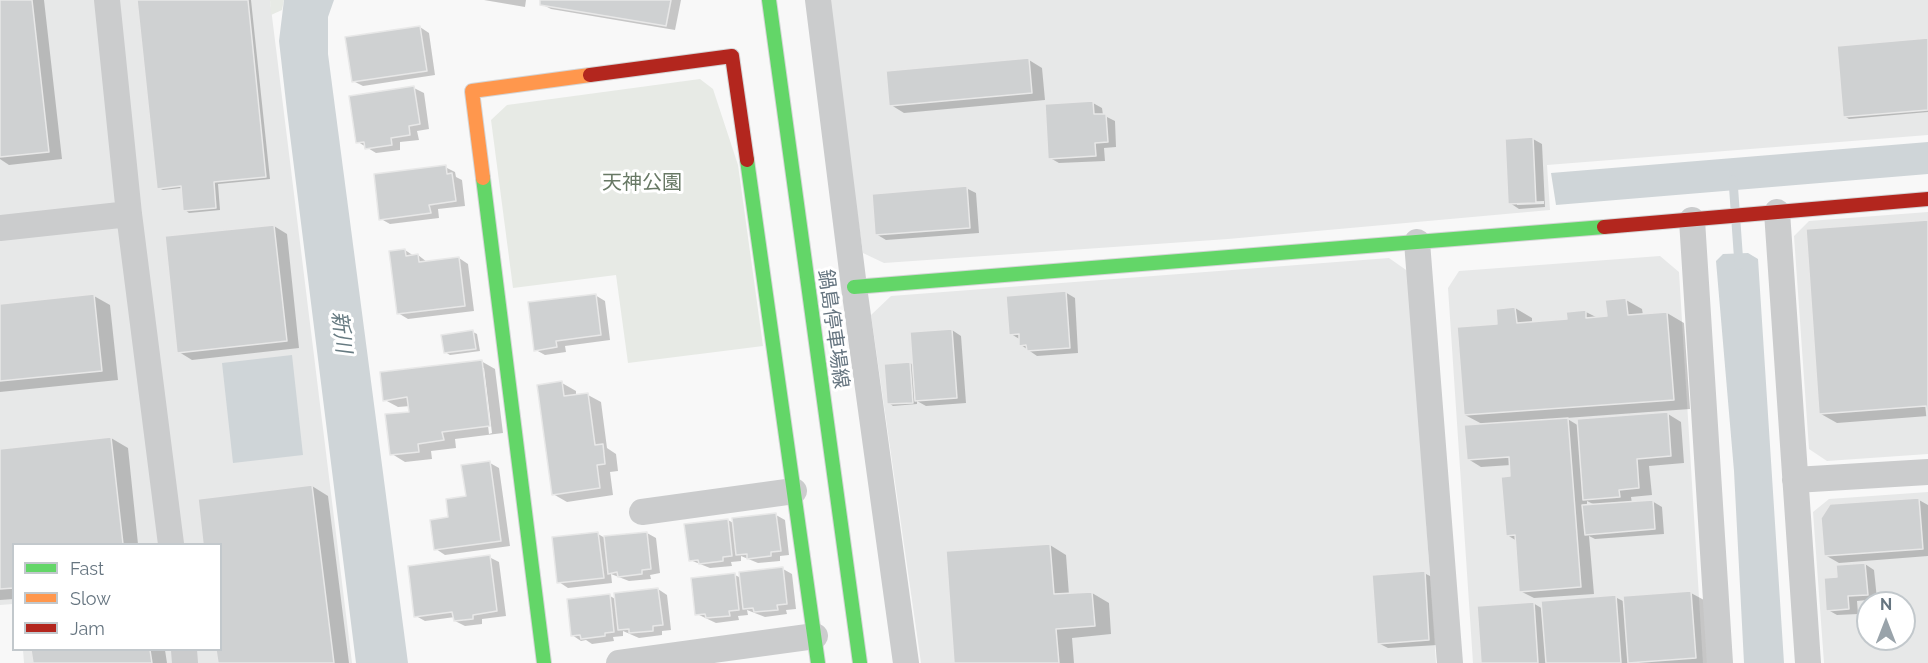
<!DOCTYPE html>
<html>
<head>
<meta charset="utf-8">
<style>
	body { margin:0 }
	#map { position:relative; width:1928px; height:663px; overflow:hidden; background:#f8f8f8; font-family:Raleway,sans-serif }
	canvas { display:block }
	.legend { position:absolute; left:12px; top:543px; width:210px; height:108px; box-sizing:border-box; background:#fff; border:2px solid #c2c8cc; margin:0; padding:8px 10px; list-style:none; font-size:18px; color:#667580 }
	.legend li { display:flex; align-items:center; gap:12px; height:30px }
	.legend b { width:30px; border:2px solid #c2c8cc }
	.north { position:absolute; left:1856px; top:591px; width:60px; height:60px; box-sizing:border-box; background:#fff; border:2px solid #c2c8cc; border-radius:50%; rotate:0deg; font-size:16px; font-weight:700; line-height:24px; text-align:center; color:#667580 }
	.north::after { content:''; display:block; margin:auto; width:21px; height:27px; background:#99a3aa; clip-path:polygon(50% 0,100% 100%,50% 72%,0 100%) }
</style>
</head>
<body>
<div id="map">
<canvas width="1928" height="663"></canvas>
<ul class="legend">
<li><b style="height:8px;background:#63d668"></b>Fast</li>
<li><b style="height:8px;background:#ff974d"></b>Slow</li>
<li><b style="height:8px;background:#b3261e"></b>Jam</li>
</ul>
<div class="north">N</div>
</div>
<script>
const ctx = document.querySelector('canvas').getContext('2d');
ctx.lineJoin = 'round';
function fillPath(path, color) {
  ctx.fillStyle = color;
  ctx.fill(path, 'evenodd');
}
function stroke(path, color, width, dash) {
  ctx.strokeStyle = color;
  ctx.lineWidth = width;
  ctx.lineCap = dash ? 'butt' : 'round';
  ctx.setLineDash(dash || []);
  ctx.stroke(path);
}
function label(font, color, halo, rows, align = 'center') {
  ctx.font = font + ' Raleway,"Noto Sans JP",sans-serif';
  ctx.lineWidth = 6;
  ctx.setLineDash([]);
  ctx.textBaseline = 'middle';
  ctx.strokeStyle = halo;
  ctx.fillStyle = color;
  for (const [text, x, y, turn = 0] of rows) {
    ctx.save();
    ctx.translate(x, y);
    ctx.rotate((+turn || 0) * Math.PI / 180);
    ctx.textAlign = isNaN(turn) ? turn : align;
    if (halo) ctx.strokeText(text, 0, 0);
    ctx.fillText(text, 0, 0);
    ctx.restore();
  }
}
const built = new Path2D(`
	M0,0H270L352,663H24L23,650H220V544H14L13,604L0,605Z
	M826,0H1928V135L1547,165L1550,210L1228,239L884,263L863,253Z
	M1928,212V454L1827,461L1809,449L1794,236L1809,221Z
	M1660,256L1679,272L1703,663H1473L1448,288L1459,271Z
	M1389,258L1409,272L1436,663H921L871,315L891,296Z
	M1928,492V663H1824L1813,512L1829,499ZM1868,603H1904V639H1868Z`);
const green = new Path2D(`
	M270,0H284L282,10L271,15Z
	M700,79L713,89L738,165L763,346L628,363L616,275L513,288L491,120L507,105Z`);
const water = new Path2D(`
	M284,0H334L328,17V54L408,663H356L287,111L279,41Z
	M1928,142V174L1556,205L1551,173Z
	M1748,253L1758,259L1784,663H1744L1734,471L1716,261L1723,254Z
	M292,355L303,455L233,463L222,363Z`);
const shadow = new Path2D(`
	M0,0H44L62,159L9,165L0,159Z
	M138,0H251L270,179L218,184L220,210L189,213L185,210L182,188L163,190L158,188Z
	M484,0H526L525,7Z
	M542,0H681L675,30L551,9L541,4Z
	M420,27L429,33L435,75L363,86L353,81Z
	M1928,40V112L1849,119L1844,116Z
	M1029,60L1042,68L1045,100L904,113L891,105Z
	M414,88L424,93L429,129L417,131L419,140L400,142V150L376,153L358,142Z
	M1093,103L1102,108L1103,115L1115,121L1116,147L1104,148L1105,161L1059,163L1050,158Z
	M1533,139L1542,144L1545,207L1519,209L1510,203ZM1544,201V204L1517,205V202Z
	M445,167L455,172L456,177L462,180L465,206L438,209L439,218L390,224L381,219Z
	M966,188L976,193L979,233L886,240L876,234Z
	M1928,222V416L1837,423L1821,414Z
	M274,226L287,234L299,348L192,360L179,352Z
	M405,250L414,256L418,255L427,262L459,258L468,264L474,311L408,319L398,313Z
	M1065,292L1075,298L1078,353L1037,356L1021,345V340L1011,334Z
	M595,295L605,301L610,340L565,346L566,352L545,355L536,350Z
	M94,296L110,305L118,380L0,392V306Z
	M1626,300L1642,309L1643,315L1667,313L1684,323L1690,409L1566,418L1579,426L1668,414L1681,422L1684,463L1649,466L1652,495L1631,497L1632,503L1652,501L1662,507L1664,534L1595,539L1589,536L1594,594L1534,598L1520,591L1517,541L1507,535L1512,477L1511,465L1481,467L1468,459L1484,425L1465,415L1499,326L1515,308L1532,318V323L1568,321L1586,312L1598,318H1608ZM1587,501L1595,505L1587,506Z
	M952,330L961,336L966,403L926,406L917,401V404L893,406L889,403L910,363L914,365Z
	M473,332L477,334L480,351L450,355L445,352Z
	M481,361L495,369L503,433L455,439L456,448L431,451L432,459L405,462L392,454L411,413L410,406L398,407L385,400ZM481,368H484L492,433L489,434Z
	M562,383L576,391V396L588,395L601,402L607,448L616,454L618,471L610,472L613,495L567,502L553,494Z
	M111,438L128,448L138,544H14V599L0,600V450Z
	M490,463L499,468L510,546L445,555L436,549L450,518L468,497Z
	M312,486L328,496L349,663H219L217,650H220V544H205L199,500Z
	M1919,500L1928,505V556L1839,563L1825,555Z
	M776,515L785,520L789,555L780,556V561L758,563L741,556V561L731,562L732,566L710,568L690,560L728,520L735,524Z
	M647,533L656,538L660,573L650,575L651,579L629,581L611,574L612,583L568,588L559,582L598,534L605,538Z
	M1050,545L1066,555L1069,595L1092,593L1109,603L1111,634L1072,638L1074,663H955Z
	M489,557L499,562L506,616L482,619V624L465,626L455,621V617L425,621L416,616Z
	M1865,564L1874,570L1877,599L1857,601L1858,614L1837,615L1828,610L1838,579Z
	M783,569L792,574L796,609L786,610L787,614L765,617L747,610L748,615L738,616L739,620L716,623L697,614L735,575L741,578Z
	M1424,573L1434,578L1438,645L1388,648L1378,643Z
	M658,589L667,595L671,630L662,631V635L639,638L623,631V636L613,637L614,641L592,644L586,640L581,641L572,635L610,596L617,600Z
	M1691,593L1704,600L1709,663H1483L1533,603L1543,609L1615,597L1625,602Z
	M33,650H165L167,663H34Z`);
const stream = new Path2D(`
	M1733,180L1739,265`);
const building = new Path2D(`
	M0,0H32L49,152L0,157Z
	M137,0H248L266,177L214,182L216,208L183,211L181,186L157,189Z
	M540,0H671L666,26L540,5Z
	M420,26L427,71L352,82L345,37Z
	M1928,38V110L1843,117L1837,46Z
	M1029,58L1032,93L889,106L886,71Z
	M414,86L420,124L409,126L410,135L391,138L392,145L365,149L364,142L356,143L349,96Z
	M1093,101L1094,114H1106L1108,142L1095,143L1096,156L1048,159L1045,104Z
	M1533,137L1536,203L1508,204L1505,139Z
	M446,165L447,174L452,173L456,201L429,205L431,213L379,220L374,174Z
	M967,186L970,228L875,235L872,194Z
	M1928,220V427L1926,406L1819,414L1806,229Z
	M274,225L287,341L177,353L165,236Z
	M405,249L406,256L418,254L419,262L459,257L465,306L397,314L389,251Z
	M1066,291L1070,348L1027,351L1026,345L1019,346V334L1009,335L1006,296Z
	M94,294L102,371L0,381V304Z
	M596,294L601,335L556,341L557,347L534,351L528,302Z
	M1626,298L1628,315L1667,312L1674,400L1464,415L1457,327L1497,324L1496,309L1515,307L1517,323L1567,319L1566,312L1586,310V318L1607,316L1605,300Z
	M952,329L957,398L915,401L910,332Z
	M473,330L476,349L444,353L441,335Z
	M482,360L490,426L442,432L444,440L418,444L419,452L390,455L385,414L409,412L407,397L383,401L380,372Z
	M910,362L913,403L887,404L884,364Z
	M562,381L564,396L588,393L595,445L603,444L605,464L597,465L600,488L552,495L537,385Z
	M1668,412L1671,456L1637,459L1639,488L1619,490L1620,497L1583,500L1577,419Z
	M1568,418L1581,587L1519,592L1515,535L1506,536L1501,477L1510,476L1509,457L1467,460L1464,425Z
	M111,437L123,544H14V588L0,589V449Z
	M490,461L501,541L434,550L430,520L448,517L446,499L466,496L461,465Z
	M312,485L334,663H218L216,650H220V544H203L198,499Z
	M1919,498L1923,549L1824,556L1821,518L1830,504Z
	M1653,500L1655,529L1585,535L1582,505Z
	M776,513L781,551L771,552V556L747,559V554L736,555L732,518Z
	M728,519L732,556L723,557V561L699,564L698,560L689,561L684,524Z
	M598,532L604,578L557,583L552,537Z
	M647,532L651,569L642,570V574L618,577L617,572L608,574L604,536Z
	M1050,544L1054,594L1092,592L1095,626L1056,629L1059,663H954L946,551Z
	M490,555L497,611L473,615V619L454,621L452,612L414,617L408,566Z
	M1865,563L1868,595L1848,596L1849,609L1826,611L1824,578L1837,577L1836,565Z
	M783,567L787,604L777,605L778,610L754,612L753,608L743,609L739,572Z
	M1425,571L1429,640L1377,644L1372,575Z
	M735,573L739,610L729,611L730,616L706,618L705,614L695,615L691,578Z
	M658,588L663,625L653,626V631L629,633V629L618,630L614,593Z
	M1691,591L1696,658L1628,663L1623,596Z
	M610,594L614,632L605,633V636L581,639L580,635L571,636L567,599Z
	M1616,595L1621,663H1546L1541,601Z
	M1534,602L1538,663H1481L1477,606Z
	M31,650H150L152,663H33Z`);
const street = new Path2D(`
	M107,0L129,214L171,544
	M818,0L854,287L906,663
	M1777,212L1808,663
	M1692,220L1720,663
	M0,228L129,214
	M1417,242L1450,663
	M1795,480L1928,472
	M642,512L794,491
	M184,650L185,663
	M619,663L815,636`);
const fast = new Path2D(`
	M769,0L860,663
	M747,160L818,663
	M483,178L544,663
	M854,287L1604,227`);
const slow = new Path2D(`
	M483,178L472,91L590,75`);
const jam = new Path2D(`
	M590,75L732,56L747,160
	M1604,227L1928,199`);
const parkNames = [
	["天神公園",642,183]
];
const streetNames = [
	["鍋島停車場線",833,329,82]
];
const waterNames = [
	["新川",341,332,83]
];
fillPath(built, '#e7e8e8');
fillPath(green, '#e7eae5');
fillPath(water, '#cfd5d8');
fillPath(shadow, '#0003');
stroke(stream, '#cfd5d8', 9);
fillPath(building, '#cfd1d2');
stroke(building, '#e8e8e8', 1.5);
stroke(fast, '#d4d5d6', 16);
stroke(slow, '#d4d5d6', 16);
stroke(jam, '#d4d5d6', 16);
stroke(street, '#cbcccd', 26);
stroke(fast, '#63d668', 14);
stroke(slow, '#ff974d', 14);
stroke(jam, '#b3261e', 14);
label('20px', '#687965', '#fff', parkNames);
label('20px', '#667580', '#fff', streetNames);
label('italic 21px', '#667a81', '#fff', waterNames);
</script>
</body>
</html>
